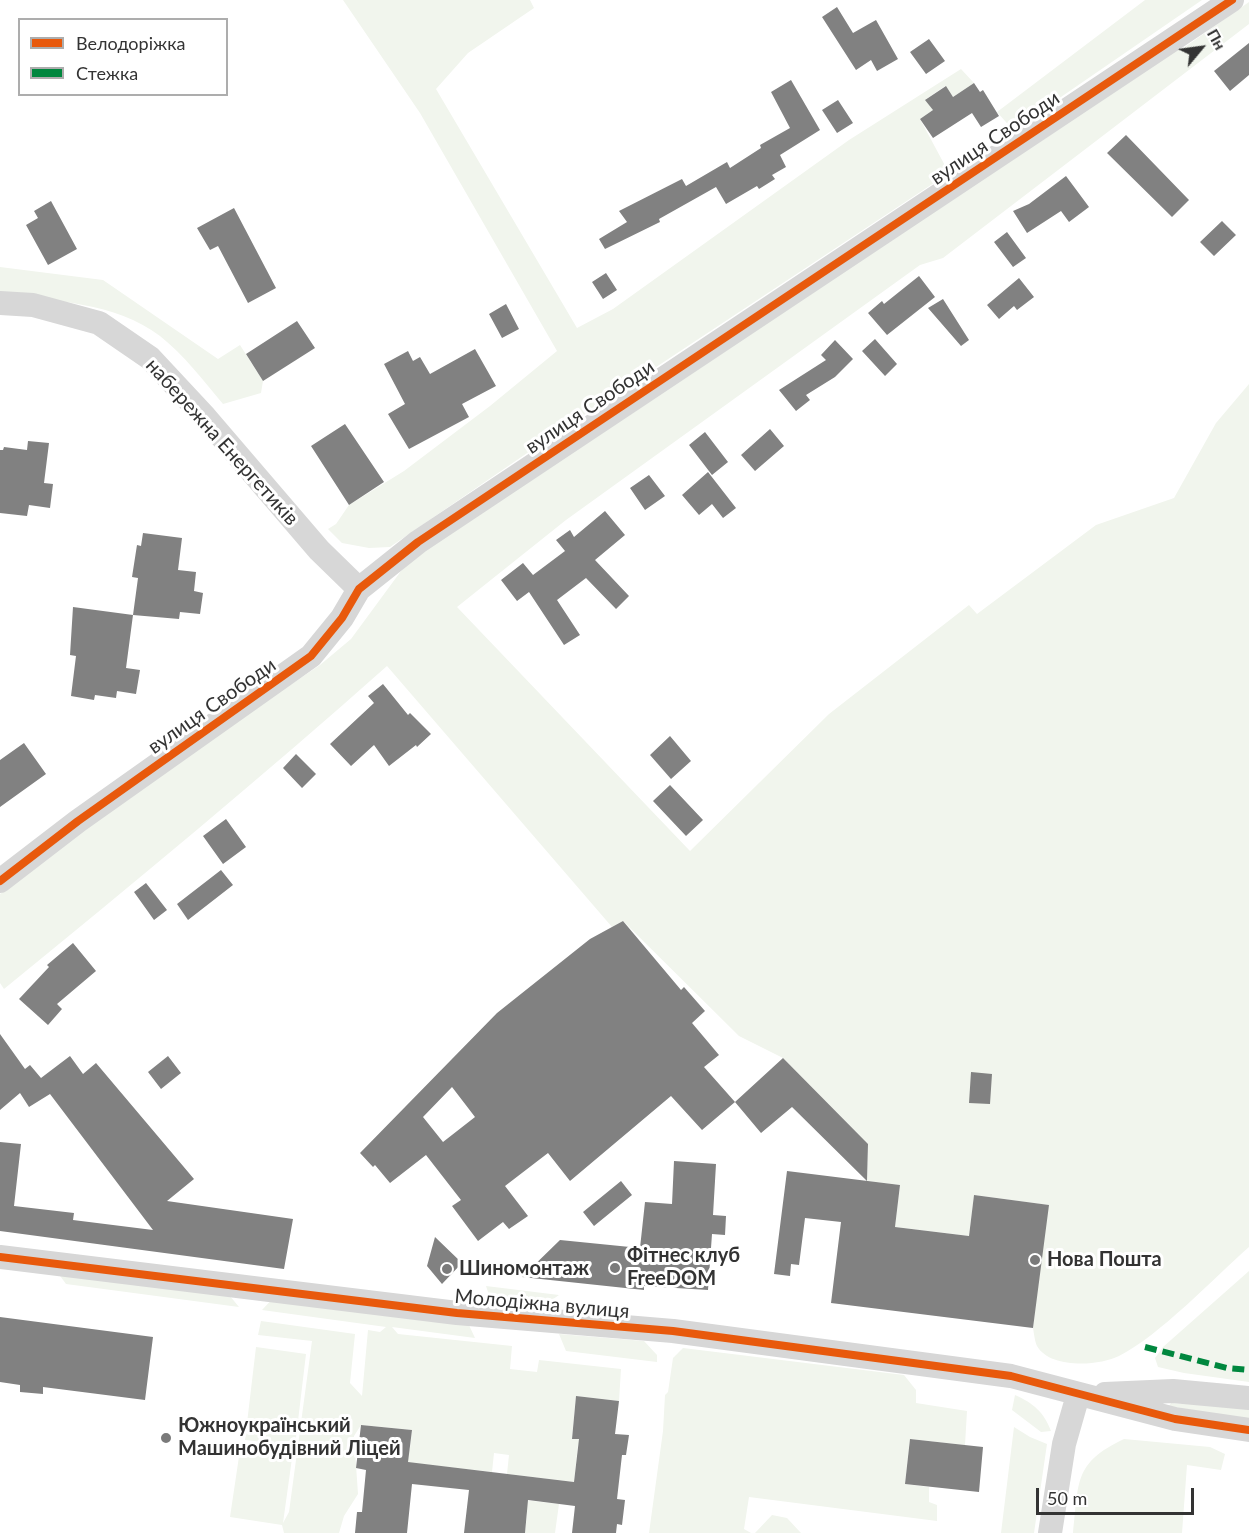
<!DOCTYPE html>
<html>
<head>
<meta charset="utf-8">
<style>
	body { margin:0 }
	#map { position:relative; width:1249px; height:1533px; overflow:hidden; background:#fff; font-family:Lato,sans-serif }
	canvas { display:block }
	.legend { position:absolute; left:18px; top:18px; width:210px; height:78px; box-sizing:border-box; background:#fff; border:2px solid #adadad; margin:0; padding:8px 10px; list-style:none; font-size:18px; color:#333 }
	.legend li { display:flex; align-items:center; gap:12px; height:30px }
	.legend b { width:30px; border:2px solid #adadad }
	.north { position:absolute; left:1171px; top:18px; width:60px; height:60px; -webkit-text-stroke:4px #fff; paint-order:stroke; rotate:61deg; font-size:16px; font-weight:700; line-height:24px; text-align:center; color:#333 }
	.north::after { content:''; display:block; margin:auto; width:21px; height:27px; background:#333; clip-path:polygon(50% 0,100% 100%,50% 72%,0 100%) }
	.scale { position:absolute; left:1036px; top:1488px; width:158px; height:27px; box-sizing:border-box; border:3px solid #333; border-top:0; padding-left:8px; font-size:18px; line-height:21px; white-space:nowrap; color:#333; -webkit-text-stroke:4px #fff; paint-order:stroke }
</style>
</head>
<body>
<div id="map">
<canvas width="1249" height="1533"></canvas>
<ul class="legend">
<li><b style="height:8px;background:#e8590c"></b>Велодоріжка</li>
<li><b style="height:8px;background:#00873e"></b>Стежка</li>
</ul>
<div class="north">Пн</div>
<div class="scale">50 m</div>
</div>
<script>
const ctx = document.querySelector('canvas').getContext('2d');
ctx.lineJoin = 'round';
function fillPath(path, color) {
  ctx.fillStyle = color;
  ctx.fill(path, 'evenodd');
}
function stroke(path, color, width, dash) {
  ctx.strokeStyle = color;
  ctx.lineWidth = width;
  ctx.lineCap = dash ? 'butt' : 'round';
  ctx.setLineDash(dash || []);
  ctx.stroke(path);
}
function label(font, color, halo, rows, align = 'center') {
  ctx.font = font + ' Lato,sans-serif';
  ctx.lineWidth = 6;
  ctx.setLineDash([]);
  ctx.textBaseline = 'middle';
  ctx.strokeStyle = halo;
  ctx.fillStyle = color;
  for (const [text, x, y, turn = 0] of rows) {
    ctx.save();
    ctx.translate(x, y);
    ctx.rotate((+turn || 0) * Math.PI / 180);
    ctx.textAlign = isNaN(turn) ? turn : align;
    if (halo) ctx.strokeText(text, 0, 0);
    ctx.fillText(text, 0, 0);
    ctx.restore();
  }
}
const green = new Path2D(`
	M343,0H530L534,8L468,53L436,89L577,328L613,309L849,140L961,69L974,83L953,97L945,86L926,99L933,110L920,119L949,173L552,436L390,547L369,548L342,543L328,529L336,524L349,505L404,471L490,406L557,351L420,113Z
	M1145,0H1202L1013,130L997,112Z
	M1249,2V24L943,258L920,265L566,520L457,607L690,851L829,714L969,605L977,614L1096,525L1174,498L1216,423L1249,384V1247C1214,1278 1159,1336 1119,1356C1099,1366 1050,1369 1037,1346C1035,1342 1034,1334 1033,1328L1048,1205L974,1195L969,1236L895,1227L900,1185L867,1181L868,1144L783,1058L739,1036L623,921L612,927L387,666C262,777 134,883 4,989L0,983V894L107,807L320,665L351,639L401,571L431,544L1178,45L1182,49Z
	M0,267L103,280L218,359L240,345L263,381L261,393L223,404C203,380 184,355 160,336C115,302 53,301 0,294Z
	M55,1269L225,1290L239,1307L66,1284Z
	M1249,1271V1382L1184,1373L1158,1367L1155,1358L1163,1347Z
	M486,1286L559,1295L546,1304L490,1298Z
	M275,1296L468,1323L475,1338L392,1327L398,1334L512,1346L510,1369L537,1372L539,1360L621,1369L619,1401L576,1396L572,1438L582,1440L578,1445L574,1482L507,1474L509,1455L494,1453L492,1472L403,1462L410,1448L412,1430L361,1425L354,1436L358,1494L344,1516L339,1533H284L282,1525L230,1517L241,1443L293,1451L283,1523L289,1512L312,1341L258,1335L261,1321L355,1334L350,1383L362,1396L368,1330L380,1332L386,1327L262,1310Z
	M559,1334L644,1341L657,1355V1362L566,1351Z
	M256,1347L306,1354L295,1446L245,1440Z
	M683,1348L904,1375L916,1390V1403L967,1411L965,1445L910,1439L905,1484L929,1487V1502L937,1505V1521L749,1497L744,1529L751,1533H649L663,1431L665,1395L668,1392L673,1358Z
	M1015,1395C1033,1403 1044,1412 1051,1431L1041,1432L1012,1410Z
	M1171,1403L1249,1407V1421L1169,1406Z
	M1014,1427L1030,1437L1047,1444L1034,1533H1001Z
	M1124,1439L1210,1447L1225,1454L1221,1470L1187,1465L1182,1533H1073C1079,1483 1073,1463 1124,1439Z
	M524,1500L559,1504L555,1533H525L527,1514Z
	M772,1515L787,1518L801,1533H755Z`);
const building = new Path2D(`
	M837,7L853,33L876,20L898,59L877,71L871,60L856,70L822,17Z
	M929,39L945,61L926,74L910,52Z
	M1249,43V75L1230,91L1214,71Z
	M791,80L820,130L780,155L786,167L772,175L775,179L759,189L757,186L726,204L716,187L659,219L660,222L605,249L599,239L627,222L619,211L682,179L686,186L727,162L730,168L761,148L760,145L790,128L771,92Z
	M974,83L980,92L983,90L999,116L981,127L972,113L933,138L920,119L933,110L925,100L946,86L953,97Z
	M838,100L853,123L837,133L822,110Z
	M1126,135L1189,200L1172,217L1107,153Z
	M1066,176L1089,207L1069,222L1061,211L1027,233L1013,211L1029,204Z
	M51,201L77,249L48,265L26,225L38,218L34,211Z
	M234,208L276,288L248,303L218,246L210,250L197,228Z
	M1222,221L1236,235L1214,256L1200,242Z
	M1007,232L1026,258L1013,267L994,242Z
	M606,273L617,290L603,299L592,282Z
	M919,276L935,297L887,335L868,313L882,301L884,304Z
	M1019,278L1034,297L1017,310L1014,306L999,319L987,305Z
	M943,299L969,340L961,346L928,308Z
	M506,304L519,329L502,338L489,314Z
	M297,321L315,348L263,381L246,354Z
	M875,339L897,364L885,376L862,351Z
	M835,340L853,359L835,377L806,395L810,400L796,411L779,390L826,360L821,355Z
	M475,349L496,386L462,404L469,417L409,449L388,414L405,404L384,364L408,351L413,361L420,357L430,374Z
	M345,424L384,482L349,505L311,446Z
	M770,429L784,446L755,471L741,455Z
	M705,432L728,462L712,475L689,445Z
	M28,441L49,443L44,483L53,484L50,508L29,505L27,516L0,513V450H3L4,447L27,450Z
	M708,472L736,508L723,518L712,504L699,515L682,495Z
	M649,475L665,496L645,510L630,488Z
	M605,511L625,535L595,560L629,596L616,609L586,578L557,600L580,635L564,645L529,592L517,601L501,580L523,563L533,575L565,551L556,540L570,530L574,537Z
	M143,533L182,538L178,570L196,572L194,591L203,593L200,614L180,612L179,619L133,615L138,578L132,577L137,545L141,546Z
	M73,607L133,615L126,668L140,670L136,694L117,691L116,698L95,695L94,700L71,696L76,656L70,655Z
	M383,684L408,715L410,713L431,734L417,747L416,745L389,766L374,745L351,766L330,744L374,703L368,696Z
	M670,736L691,761L671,779L650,755Z
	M24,743L46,774L0,807V760Z
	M296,754L316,774L302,788L283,768Z
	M670,785L703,820L686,836L653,801Z
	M226,819L246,847L223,864L203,836Z
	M221,870L233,885L188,920L177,904Z
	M146,883L167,910L154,920L134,892Z
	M623,921L681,990L684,987L705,1011L692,1023L719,1055L704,1067L735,1102L702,1130L671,1096L570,1181L548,1153L505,1186L528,1216L509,1229L503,1222L478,1241L452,1206L461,1200L426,1155L390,1183L375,1165L373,1167L360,1153L497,1013L590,939ZM452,1087L475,1117L443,1142L423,1117Z
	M73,943L96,971L57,1004L62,1009L48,1025L19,999L49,967L47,965Z
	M0,1034L25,1069L30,1065L41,1078L70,1056L83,1074L96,1063L194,1179L167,1201L293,1219L284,1269L0,1231V1142L21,1144L14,1206L74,1213L73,1220L153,1230L50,1094L29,1107L20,1093L0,1110Z
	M168,1056L181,1073L161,1089L148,1072Z
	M783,1058L868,1144L867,1181L792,1107L761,1133L735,1102Z
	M971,1072L992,1074L990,1104L969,1103Z
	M674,1161L716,1164L713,1215L726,1216L725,1235L712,1234L708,1290L644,1286V1290L522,1277L560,1240L640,1248L645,1202L672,1204Z
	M787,1171L900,1185L895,1227L969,1236L974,1195L1049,1205L1033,1328L831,1303L841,1222L805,1218L799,1265L791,1264L790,1276L774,1274Z
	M621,1181L632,1195L594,1226L583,1212Z
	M435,1237L462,1263L442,1284L427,1266Z
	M0,1317L153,1337L145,1400L43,1387V1394L20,1392V1385L0,1382Z
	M576,1396L619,1401L615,1434L629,1435L626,1455H622L617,1499L625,1500L622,1525L617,1524L616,1533H572L575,1506L528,1500L525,1533H464L469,1490L412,1484L407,1533H355L357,1512H362L366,1470L356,1468L361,1425L412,1430L408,1462L574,1482L579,1439H572Z
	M910,1439L983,1447L979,1492L905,1484Z`);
const minor = new Path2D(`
	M0,303L33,305L99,323L150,358L205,417L319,550L359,589
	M0,881L78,821L311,656L342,618L359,589L418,542L1232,0
	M0,1257L457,1313L673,1331L1011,1376L1175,1419L1249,1430
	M1105,1394L1173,1391L1249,1398
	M1050,1533L1064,1444L1078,1395`);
const quiet = new Path2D(`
	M1145,1347L1227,1368L1249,1370`);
const cycleway = new Path2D(`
	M0,881L78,821L311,656L342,618L359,589L418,542L1232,0
	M0,1257L457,1313L673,1331L1011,1376L1175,1419L1249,1430`);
const markers = [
	[1035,1260,6,"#7a7a7a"],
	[615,1268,6,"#7a7a7a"],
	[447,1269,6,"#7a7a7a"],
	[166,1438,6,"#7a7a7a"]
];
const streetNames = [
	["вулиця Свободи",995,138,-34],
	["вулиця Свободи",590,407,-34],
	["набережна Енергетиків",222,442,48],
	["вулиця Свободи",212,706,-35],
	["Молодіжна вулиця",542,1304,5]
];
const poiNames = [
	["Фітнес клуб",627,1256],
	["FreeDOM",627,1279],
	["Нова Пошта",1047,1260],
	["Шиномонтаж",459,1269],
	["Южноукраїнський",178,1426],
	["Машинобудівний Ліцей",178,1449]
];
fillPath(green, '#f1f5ed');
fillPath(building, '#818181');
stroke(minor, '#d7d7d7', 24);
stroke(quiet, '#00873e', 6, [12, 6]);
stroke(cycleway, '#e8590c', 8);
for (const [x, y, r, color] of markers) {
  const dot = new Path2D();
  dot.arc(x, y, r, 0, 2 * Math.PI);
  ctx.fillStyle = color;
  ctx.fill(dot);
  stroke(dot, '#fff', 2);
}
label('20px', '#333', '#fff', streetNames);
label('bold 20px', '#333', '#fff', poiNames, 'left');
</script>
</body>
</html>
